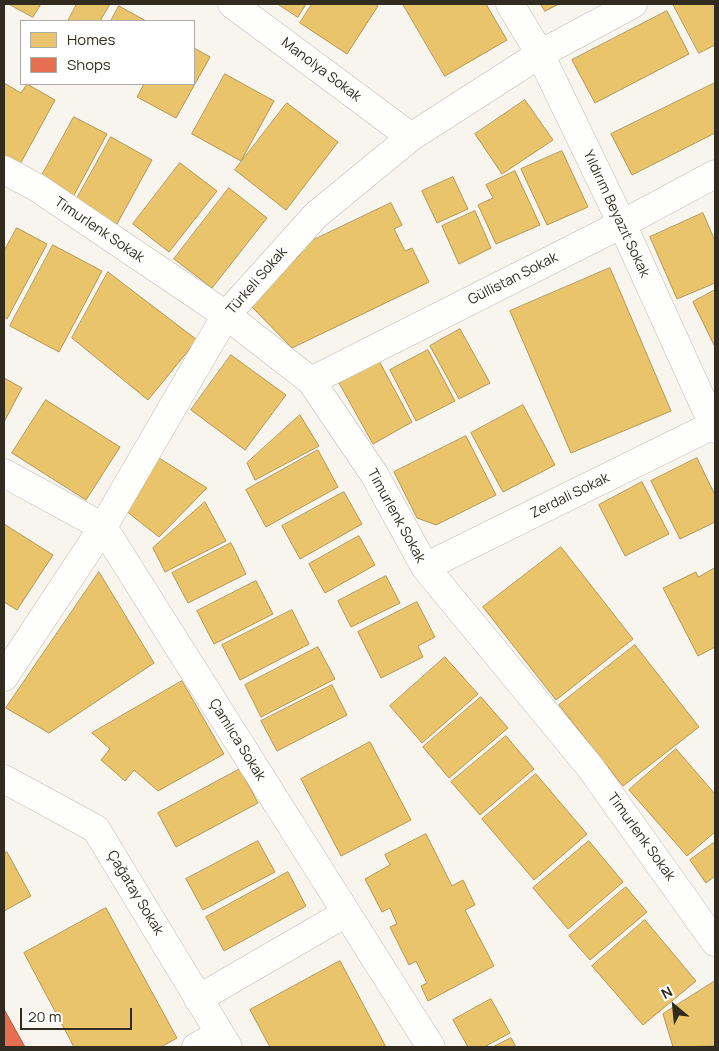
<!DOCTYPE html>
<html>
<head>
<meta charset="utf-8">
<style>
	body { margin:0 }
	#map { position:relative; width:719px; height:1051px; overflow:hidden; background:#f8f5ee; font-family:Manrope,sans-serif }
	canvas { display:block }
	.frame { position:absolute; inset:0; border:5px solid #322c20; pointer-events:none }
	.legend { position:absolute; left:20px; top:20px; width:175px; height:65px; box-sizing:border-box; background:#fff; border:1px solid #adaba6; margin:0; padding:6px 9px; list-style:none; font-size:15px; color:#322c20 }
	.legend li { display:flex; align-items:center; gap:10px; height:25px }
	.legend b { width:25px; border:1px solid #adaba6 }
	.north { position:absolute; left:649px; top:981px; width:50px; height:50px; -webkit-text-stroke:4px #fff; paint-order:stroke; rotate:332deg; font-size:14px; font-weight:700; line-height:20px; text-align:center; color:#322c20 }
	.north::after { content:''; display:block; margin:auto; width:18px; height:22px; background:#322c20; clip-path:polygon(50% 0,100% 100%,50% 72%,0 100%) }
	.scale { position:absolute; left:20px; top:1008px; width:112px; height:22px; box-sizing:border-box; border:2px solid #322c20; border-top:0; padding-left:6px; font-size:15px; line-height:18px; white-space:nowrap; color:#322c20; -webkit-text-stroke:4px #fff; paint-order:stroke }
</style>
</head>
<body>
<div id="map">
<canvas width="719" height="1051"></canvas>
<div class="frame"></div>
<ul class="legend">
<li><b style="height:14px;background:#e9c46a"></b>Homes</li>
<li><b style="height:14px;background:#e76f51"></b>Shops</li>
</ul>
<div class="north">N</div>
<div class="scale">20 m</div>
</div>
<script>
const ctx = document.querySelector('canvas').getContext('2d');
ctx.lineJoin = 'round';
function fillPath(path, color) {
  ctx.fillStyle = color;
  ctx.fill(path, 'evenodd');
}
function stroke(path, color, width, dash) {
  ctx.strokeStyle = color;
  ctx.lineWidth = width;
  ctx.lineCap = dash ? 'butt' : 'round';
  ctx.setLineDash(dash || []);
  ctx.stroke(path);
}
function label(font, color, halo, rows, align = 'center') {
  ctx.font = font + ' Manrope,sans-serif';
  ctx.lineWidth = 5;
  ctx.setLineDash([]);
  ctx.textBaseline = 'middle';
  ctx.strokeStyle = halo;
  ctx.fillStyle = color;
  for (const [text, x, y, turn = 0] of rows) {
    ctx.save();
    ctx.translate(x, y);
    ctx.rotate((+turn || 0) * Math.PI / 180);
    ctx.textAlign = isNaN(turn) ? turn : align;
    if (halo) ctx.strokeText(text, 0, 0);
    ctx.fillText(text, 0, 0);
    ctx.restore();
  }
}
const homes = new Path2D(`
	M9,4H41L33,17Z
	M77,4H110L100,21H68Z
	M278,4H306L298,17Z
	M312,4H374L378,6L347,54L300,23Z
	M403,4H486L507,40L445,76Z
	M541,4H559L545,11Z
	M673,4H715V45L699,53Z
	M119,6L146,21H111Z
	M667,11L689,54L595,103L572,60Z
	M194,48L210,57L176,118L137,97L144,84H194Z
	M225,74L274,101L241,161L192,134Z
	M4,83L21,93L27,84L55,100L18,168L4,160Z
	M715,83V133L632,175L611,134Z
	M525,100L553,140L502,174L475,134Z
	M287,103L338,142L286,210L235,170Z
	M74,117L107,134L73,197L40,179Z
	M111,137L152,160L117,224L75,202Z
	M562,151L588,207L547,225L521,169Z
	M180,163L217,191L169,252L133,224Z
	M515,171L540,225L496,244L478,205L493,198L486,185Z
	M453,177L468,209L437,223L422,191Z
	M229,188L267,218L212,288L174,259Z
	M391,203L402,225L394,229L405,251L412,248L429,282L292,348L250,305L300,255L297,248Z
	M475,211L491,248L459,264L442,226Z
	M703,213L715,241V283L677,299L650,237Z
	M17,228L47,244L7,319L4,317V251Z
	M53,245L102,271L59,352L10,326Z
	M610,268L671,411L571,453L510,311Z
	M108,272L197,340L148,400L72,338Z
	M715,290V347L693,302Z
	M460,329L490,383L459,399L430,346Z
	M428,350L455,401L416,421L390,370Z
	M231,355L286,395L245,450L191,410Z
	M379,361L412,422L373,444L339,383Z
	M4,378L22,388L4,422Z
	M46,400L120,447L86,500L12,453Z
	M523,405L555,465L503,492L471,433Z
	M300,415L319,446L255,480L247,463Z
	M466,436L496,495L436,525L417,518L394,472Z
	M318,450L338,487L266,527L246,490Z
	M159,458L207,488L159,537L126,511Z
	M697,458L715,495V522L680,539L651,481Z
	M642,482L669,534L625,556L599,505Z
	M344,492L362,524L300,559L282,526Z
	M205,502L226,541L165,572L153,548Z
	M4,524L53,555L17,610L4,602Z
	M359,536L375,565L325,593L309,564Z
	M231,543L246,574L188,603L172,573Z
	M561,547L633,639L556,700L483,607Z
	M715,568V647L698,656L663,588L696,572L698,577Z
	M99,572L154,663L49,733L6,708Z
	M386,576L400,603L351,627L338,601Z
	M256,581L273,614L214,644L197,611Z
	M417,602L435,637L418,646L423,657L381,678L358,632Z
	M292,610L309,644L240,680L222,645Z
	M635,645L699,727L623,786L559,705Z
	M318,647L335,679L261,717L245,685Z
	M445,657L478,694L422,743L390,706Z
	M182,681L224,754L158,791L134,770L125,781L101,760L110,749L92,733Z
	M332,685L347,715L277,751L261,721Z
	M481,697L508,728L449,778L423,747Z
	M506,736L534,769L480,815L451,782Z
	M370,742L411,820L341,856L301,779Z
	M676,749L715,794V832L687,856L629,790Z
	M240,769L258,803L176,847L158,813Z
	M536,774L587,834L534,880L482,819Z
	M426,834L452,886L463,880L475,905L465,910L494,966L428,1001L421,986L427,983L416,961L409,965L390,927L397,924L390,908L382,912L365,879L390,865L385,855Z
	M258,841L275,872L203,910L186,879Z
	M589,841L623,882L568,929L533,888Z
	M715,842V876L706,883L690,860Z
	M7,852L31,896L4,911V854Z
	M288,872L306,906L224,951L206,917Z
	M626,887L647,912L590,960L569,936Z
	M106,908L177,1038L161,1047H74L24,953Z
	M645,920L696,981L643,1025L592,966Z
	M340,961L386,1047H270L250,1010Z
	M715,981V1046L673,1047L663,1014Z
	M491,999L510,1033L484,1047H468L453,1020Z
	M511,1038L516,1047H493Z`);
const shops = new Path2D(`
	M4,1009L25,1047H4Z`);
const minor = new Path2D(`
	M232,4L411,137
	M510,4L540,54L622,224L715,429
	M4,170L36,187L226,315L311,381L374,474L425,567L590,767L715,942
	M311,381L622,224L715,174
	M4,473L103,527L431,1047
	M425,567L715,424
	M4,677L103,527L226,315L316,215L411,137L540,54L633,4
	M4,779L96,829L228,1047
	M198,999L346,913
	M196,1047L220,1034`);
const streetNames = [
	["Manolya Sokak",321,70,37],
	["Yıldırım Beyazıt Sokak",616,214,65],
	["Timurlenk Sokak",99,230,34],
	["Güllistan Sokak",513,279,-27],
	["Türkeli Sokak",257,281,-49],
	["Zerdali Sokak",570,496,-26],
	["Timurlenk Sokak",396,516,61],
	["Çamlıca Sokak",237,740,58],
	["Timurlenk Sokak",641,837,54],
	["Çağatay Sokak",135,893,59]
];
fillPath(homes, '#e9c46a');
stroke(homes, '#b29654', 1);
fillPath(shops, '#e76f51');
stroke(shops, '#b15b42', 1);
stroke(minor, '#c0bcb4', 29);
stroke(minor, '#fefefc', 28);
label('14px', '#322c20', '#fff', streetNames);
</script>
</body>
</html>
